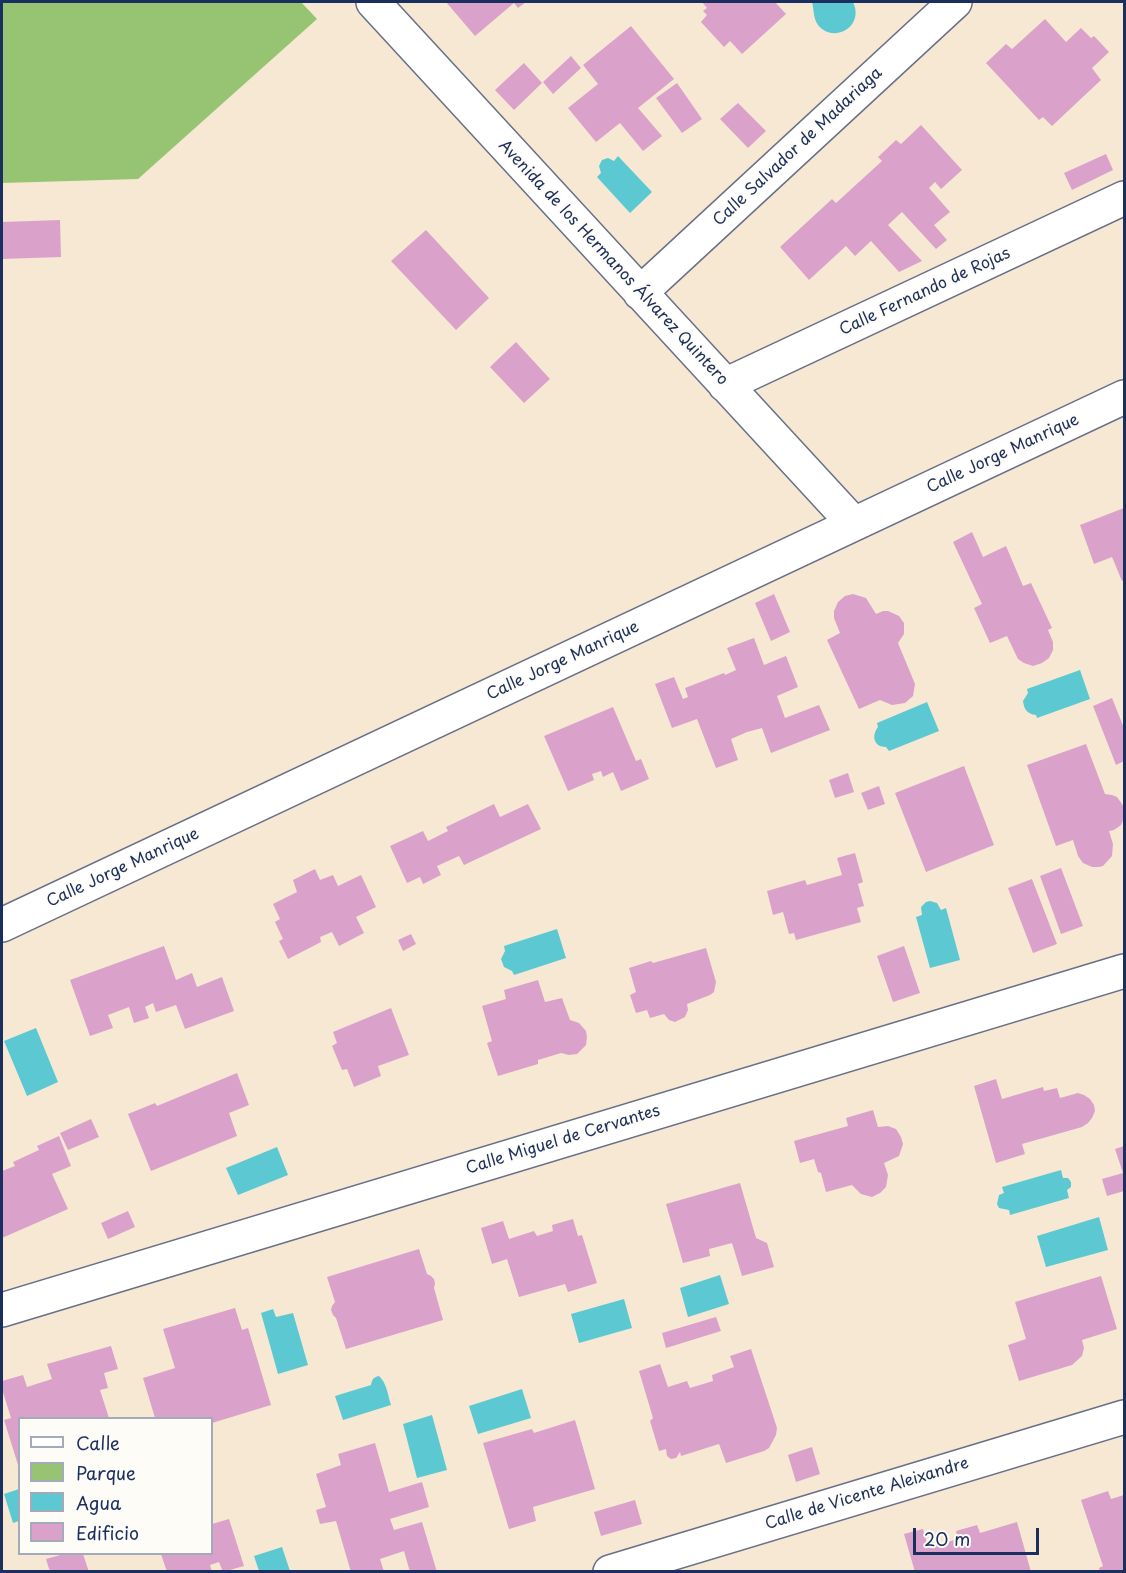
<!DOCTYPE html>
<html>
<head>
<meta charset="utf-8">
<style>
	body { margin:0 }
	#map { position:relative; width:1126px; height:1573px; overflow:hidden; background:#f6e8d3; font-family:"Playpen Sans",sans-serif }
	canvas { display:block }
	.frame { position:absolute; inset:0; border:3px solid #1b2f5e; pointer-events:none }
	.legend { position:absolute; left:18px; top:1417px; width:195px; height:138px; box-sizing:border-box; background:#fdfcf7; border:2px solid #a3aaba; margin:0; padding:8px 10px; list-style:none; font-size:18px; color:#1b2f5e }
	.legend li { display:flex; align-items:center; gap:12px; height:30px }
	.legend b { width:30px; border:2px solid #a3aaba }
	.scale { position:absolute; left:913px; top:1528px; width:126px; height:27px; box-sizing:border-box; border:3px solid #1b2f5e; border-top:0; padding-left:8px; font-size:18px; line-height:21px; white-space:nowrap; color:#1b2f5e; -webkit-text-stroke:4px #fdfcf7; paint-order:stroke }
</style>
</head>
<body>
<div id="map">
<canvas width="1126" height="1573"></canvas>
<div class="frame"></div>
<ul class="legend">
<li><b style="height:8px;background:#fff"></b>Calle</li>
<li><b style="height:16px;background:#97c472"></b>Parque</li>
<li><b style="height:16px;background:#5cc9d2"></b>Agua</li>
<li><b style="height:16px;background:#daa2ca"></b>Edificio</li>
</ul>
<div class="scale">20 m</div>
</div>
<script>
const ctx = document.querySelector('canvas').getContext('2d');
ctx.lineJoin = 'round';
function fillPath(path, color) {
  ctx.fillStyle = color;
  ctx.fill(path, 'evenodd');
}
function stroke(path, color, width, dash) {
  ctx.strokeStyle = color;
  ctx.lineWidth = width;
  ctx.lineCap = dash ? 'butt' : 'round';
  ctx.setLineDash(dash || []);
  ctx.stroke(path);
}
function label(font, color, halo, rows, align = 'center') {
  ctx.font = font + ' "Playpen Sans",sans-serif';
  ctx.lineWidth = 4.5;
  ctx.setLineDash([]);
  ctx.textBaseline = 'middle';
  ctx.strokeStyle = halo;
  ctx.fillStyle = color;
  for (const [text, x, y, turn = 0] of rows) {
    ctx.save();
    ctx.translate(x, y);
    ctx.rotate((+turn || 0) * Math.PI / 180);
    ctx.textAlign = isNaN(turn) ? turn : align;
    if (halo) ctx.strokeText(text, 0, 0);
    ctx.fillText(text, 0, 0);
    ctx.restore();
  }
}
const green = new Path2D(`
	M2,2H301L317,19L138,179L2,183Z`);
const water = new Path2D(`
	M812,2H853C865,27 833,44 818,25C813,18 814,9 812,2Z
	M618,156L652,192L630,213L597,177L601,173L599,166L602,160L608,158L614,161Z
	M1080,670L1090,699L1037,718L1036,715C1027,714 1024,709 1023,701L1028,693L1027,689Z
	M927,702L939,731L889,751L886,747C874,747 871,736 878,727L877,723Z
	M930,901L937,903L941,910L946,908L960,960L930,968L916,917L922,915L921,907L926,902Z
	M557,929L566,958L514,975L512,971L504,967L501,959L505,951L504,946Z
	M36,1028L58,1082L27,1096L4,1041Z
	M277,1147L288,1175L238,1195L226,1168Z
	M1061,1170L1063,1178H1068L1071,1182V1187L1067,1190L1069,1198L1010,1215L1009,1210L999,1208L997,1204L999,1195L1004,1193L1002,1187Z
	M1099,1217L1108,1250L1046,1267L1037,1236Z
	M720,1275L729,1304L688,1317L680,1288Z
	M624,1299L632,1328L579,1343L571,1314Z
	M273,1309L276,1317L293,1313L308,1365L278,1374L261,1313Z
	M379,1376C387,1383 388,1396 391,1405L343,1420L335,1396L371,1385C372,1380 373,1377 379,1376Z
	M522,1389L531,1418L478,1434L469,1406Z
	M432,1415L447,1470L417,1478L403,1424Z
	M19,1489V1521L13,1523L4,1494Z
	M282,1547L290,1571H259L254,1556Z`);
const building = new Path2D(`
	M446,2H526L518,8L514,3L475,36Z
	M702,2H775L786,14L742,54L730,41L724,47L701,22L707,15L703,11L707,8Z
	M1045,19L1066,42L1081,28L1091,38L1094,36L1109,52L1092,68L1101,80L1052,126L1043,117L1039,120L986,63L1006,44L1012,49Z
	M631,26L674,79L638,108L662,136L643,151L620,123L596,142L568,108L598,84L583,65Z
	M571,56L581,68L553,94L543,82Z
	M524,63L542,83L514,110L495,90Z
	M677,83L702,119L682,133L656,98Z
	M738,103L766,131L748,148L720,119Z
	M921,125L962,170L941,189L935,182L929,188L950,212L934,225L947,240L936,249L902,212L888,225L922,261L899,272L871,241L855,256L846,246L809,280L780,247L832,199L836,203L882,161L878,157L896,140L901,144Z
	M1106,154L1113,170L1072,190L1064,173Z
	M60,220L61,257L2,259V222Z
	M426,230L489,298L456,330L391,261Z
	M516,342L550,379L524,403L490,367Z
	M1124,508V580L1122,581L1112,557L1094,564L1080,525Z
	M972,532L983,557L1006,546L1023,586L1031,583L1052,628L1048,630L1053,642V650L1049,658L1042,663L1033,666L1024,663L1018,659L1007,636L990,643L974,608L982,604L953,542Z
	M774,594L790,632L771,641L755,603Z
	M853,594L866,598L876,614L883,611H888L899,616L904,623V634L898,643L915,684L913,696L905,703L892,705L880,700L859,709L827,640L840,633L834,618V611L838,602L845,596Z
	M754,638L764,665L786,656L798,687L777,696L785,718L819,705L830,730L771,753L762,728L747,732L731,739L738,760L716,768L697,719L672,728L655,684L674,677L683,699L688,697L685,688L724,673L725,675L736,670L727,648Z
	M1112,698L1124,728V761L1116,765L1093,706Z
	M613,707L636,761L641,759L649,779L621,791L613,772L603,777L601,771L592,774L594,780L568,791L544,736Z
	M1086,744L1105,794L1112,795L1117,797L1124,807V818L1121,825L1114,830L1109,831L1113,844L1112,856L1103,866L1099,867H1092L1083,863L1078,856L1073,840L1056,846L1027,765Z
	M964,766L994,845L926,872L895,793Z
	M848,773L854,792L835,798L829,780Z
	M879,786L885,804L868,810L861,793Z
	M494,804L500,817L528,804L541,829L464,865L459,856L437,866L441,875L423,884L420,877L407,883L390,846L423,831L428,841L448,831L446,827Z
	M855,853L863,882L858,884L864,906L857,908L861,922L796,940L794,933L789,934L783,912L773,915L767,891L805,880L807,885L842,875L837,858Z
	M1061,868L1083,926L1061,934L1040,876Z
	M315,869L320,880L333,875L338,886L361,875L376,907L356,917L364,933L339,946L332,932L320,937L321,942L288,959L279,941L283,939L275,922L280,919L273,904L297,892L293,880Z
	M1032,879L1057,944L1033,953L1008,888Z
	M411,934L416,944L403,951L398,940Z
	M164,946L176,980L192,973L197,987L222,977L234,1011L185,1029L176,1005L156,1012L153,1003L145,1007L149,1018L134,1023L129,1007L108,1015L113,1028L90,1036L70,980Z
	M904,946L920,993L893,1002L877,956Z
	M706,948L716,982L714,992L710,995L687,1004L688,1010L685,1017L675,1022L669,1020L664,1014L650,1018L647,1010L636,1013L630,995L636,992L629,968L651,961L653,963Z
	M538,980L545,1002L562,998L570,1020L579,1023L586,1031L587,1037L586,1045L577,1054L569,1055L561,1053L538,1060V1064L498,1076L487,1043L492,1041L482,1006L506,999L504,990Z
	M391,1008L409,1055L378,1066L381,1076L354,1087L347,1069L342,1070L332,1046L337,1043L333,1032Z
	M237,1073L249,1105L229,1113L237,1136L151,1171L128,1114L155,1103L157,1106Z
	M996,1079L1002,1099L1043,1087L1044,1091L1057,1088L1060,1098L1078,1093L1084,1095L1090,1099L1094,1105L1095,1111L1092,1118L1088,1123L1082,1127L1022,1144L1025,1154L996,1163L974,1086Z
	M873,1110L878,1127L888,1126L896,1129L901,1137L903,1144L899,1156L884,1163L888,1175L886,1187L880,1193L872,1197L861,1194L852,1185L826,1192L821,1173L818,1172L814,1159L800,1163L794,1141L848,1126L846,1118Z
	M91,1119L99,1137L68,1150L60,1133Z
	M59,1136L71,1166L52,1174L68,1209L2,1238V1171L15,1166L13,1162L39,1150L37,1146Z
	M1124,1146V1191L1107,1196L1102,1179L1123,1173L1115,1149Z
	M740,1183L756,1238L767,1243L774,1267L742,1276L732,1243L709,1249L710,1256L683,1263L666,1204Z
	M128,1211L135,1227L108,1239L101,1223Z
	M573,1219L578,1236L582,1235L597,1283L568,1292L565,1284L519,1297L507,1259L492,1264L481,1228L503,1221L509,1239L534,1231L537,1236L553,1231L552,1225Z
	M419,1249L427,1274L431,1276L434,1279L435,1283L434,1288L443,1320L346,1349L336,1318L333,1315L331,1310L332,1306L335,1302L327,1277Z
	M1101,1276L1117,1329L1082,1340L1084,1348L1082,1356L1072,1365L1019,1381L1008,1345L1026,1339L1015,1302Z
	M235,1308L242,1330L248,1328L271,1405L212,1423V1418H155L143,1378L175,1368L163,1329Z
	M716,1317L721,1331L666,1348L662,1333Z
	M111,1346L118,1369L104,1373L108,1388L100,1390L109,1418H20L19,1468L4,1420L11,1418L2,1389V1381L23,1375L27,1387L52,1379L47,1364Z
	M751,1349L777,1428L776,1435L769,1448L764,1451L726,1463L719,1444L681,1456L680,1452L676,1458L671,1459L667,1456L666,1449L659,1451L650,1421L653,1418L639,1371L660,1364L668,1387L687,1381L690,1388L713,1381L712,1375L734,1367L730,1356Z
	M575,1420L595,1489L533,1507L536,1521L509,1529L483,1443L532,1429L534,1433Z
	M375,1443L389,1492L422,1482L429,1507L390,1519L394,1530L422,1522L437,1572H410L404,1551L380,1559L384,1572H351L336,1521L320,1524L316,1510L326,1507L316,1474L341,1465L338,1454Z
	M812,1447L820,1474L796,1482L788,1455Z
	M1108,1491L1111,1499L1124,1495V1572H1100L1099,1568L1103,1566L1081,1500Z
	M635,1500L642,1524L601,1536L594,1512Z
	M229,1519L244,1566L223,1572L219,1562L210,1565L212,1572H167L161,1554H212V1524Z
	M1017,1522L1031,1572H915L904,1534L923,1529L928,1547L958,1539L956,1531L977,1525L980,1533Z
	M64,1554H83L89,1572H50L46,1559Z`);
const street = new Path2D(`
	M373,2L854,524
	M640,293L955,2
	M725,385L1124,198
	M2,925L1124,397
	M2,1310L1124,971
	M610,1572L1124,1417`);
const streetNames = [
	["Calle Salvador de Madariaga",798,147,-43],
	["Avenida de los Hermanos Álvarez Quintero",613,263,47],
	["Calle Fernando de Rojas",925,292,-25],
	["Calle Jorge Manrique",1003,454,-25],
	["Calle Jorge Manrique",563,661,-25],
	["Calle Jorge Manrique",123,868,-25],
	["Calle Miguel de Cervantes",563,1140,-17],
	["Calle de Vicente Aleixandre",867,1494,-17]
];
fillPath(green, '#97c472');
fillPath(water, '#5cc9d2');
fillPath(building, '#daa2ca');
stroke(street, '#687087', 36);
stroke(street, '#fff', 33);
label('16px', '#1b2f5e', '#fdfcf7', streetNames);
</script>
</body>
</html>
